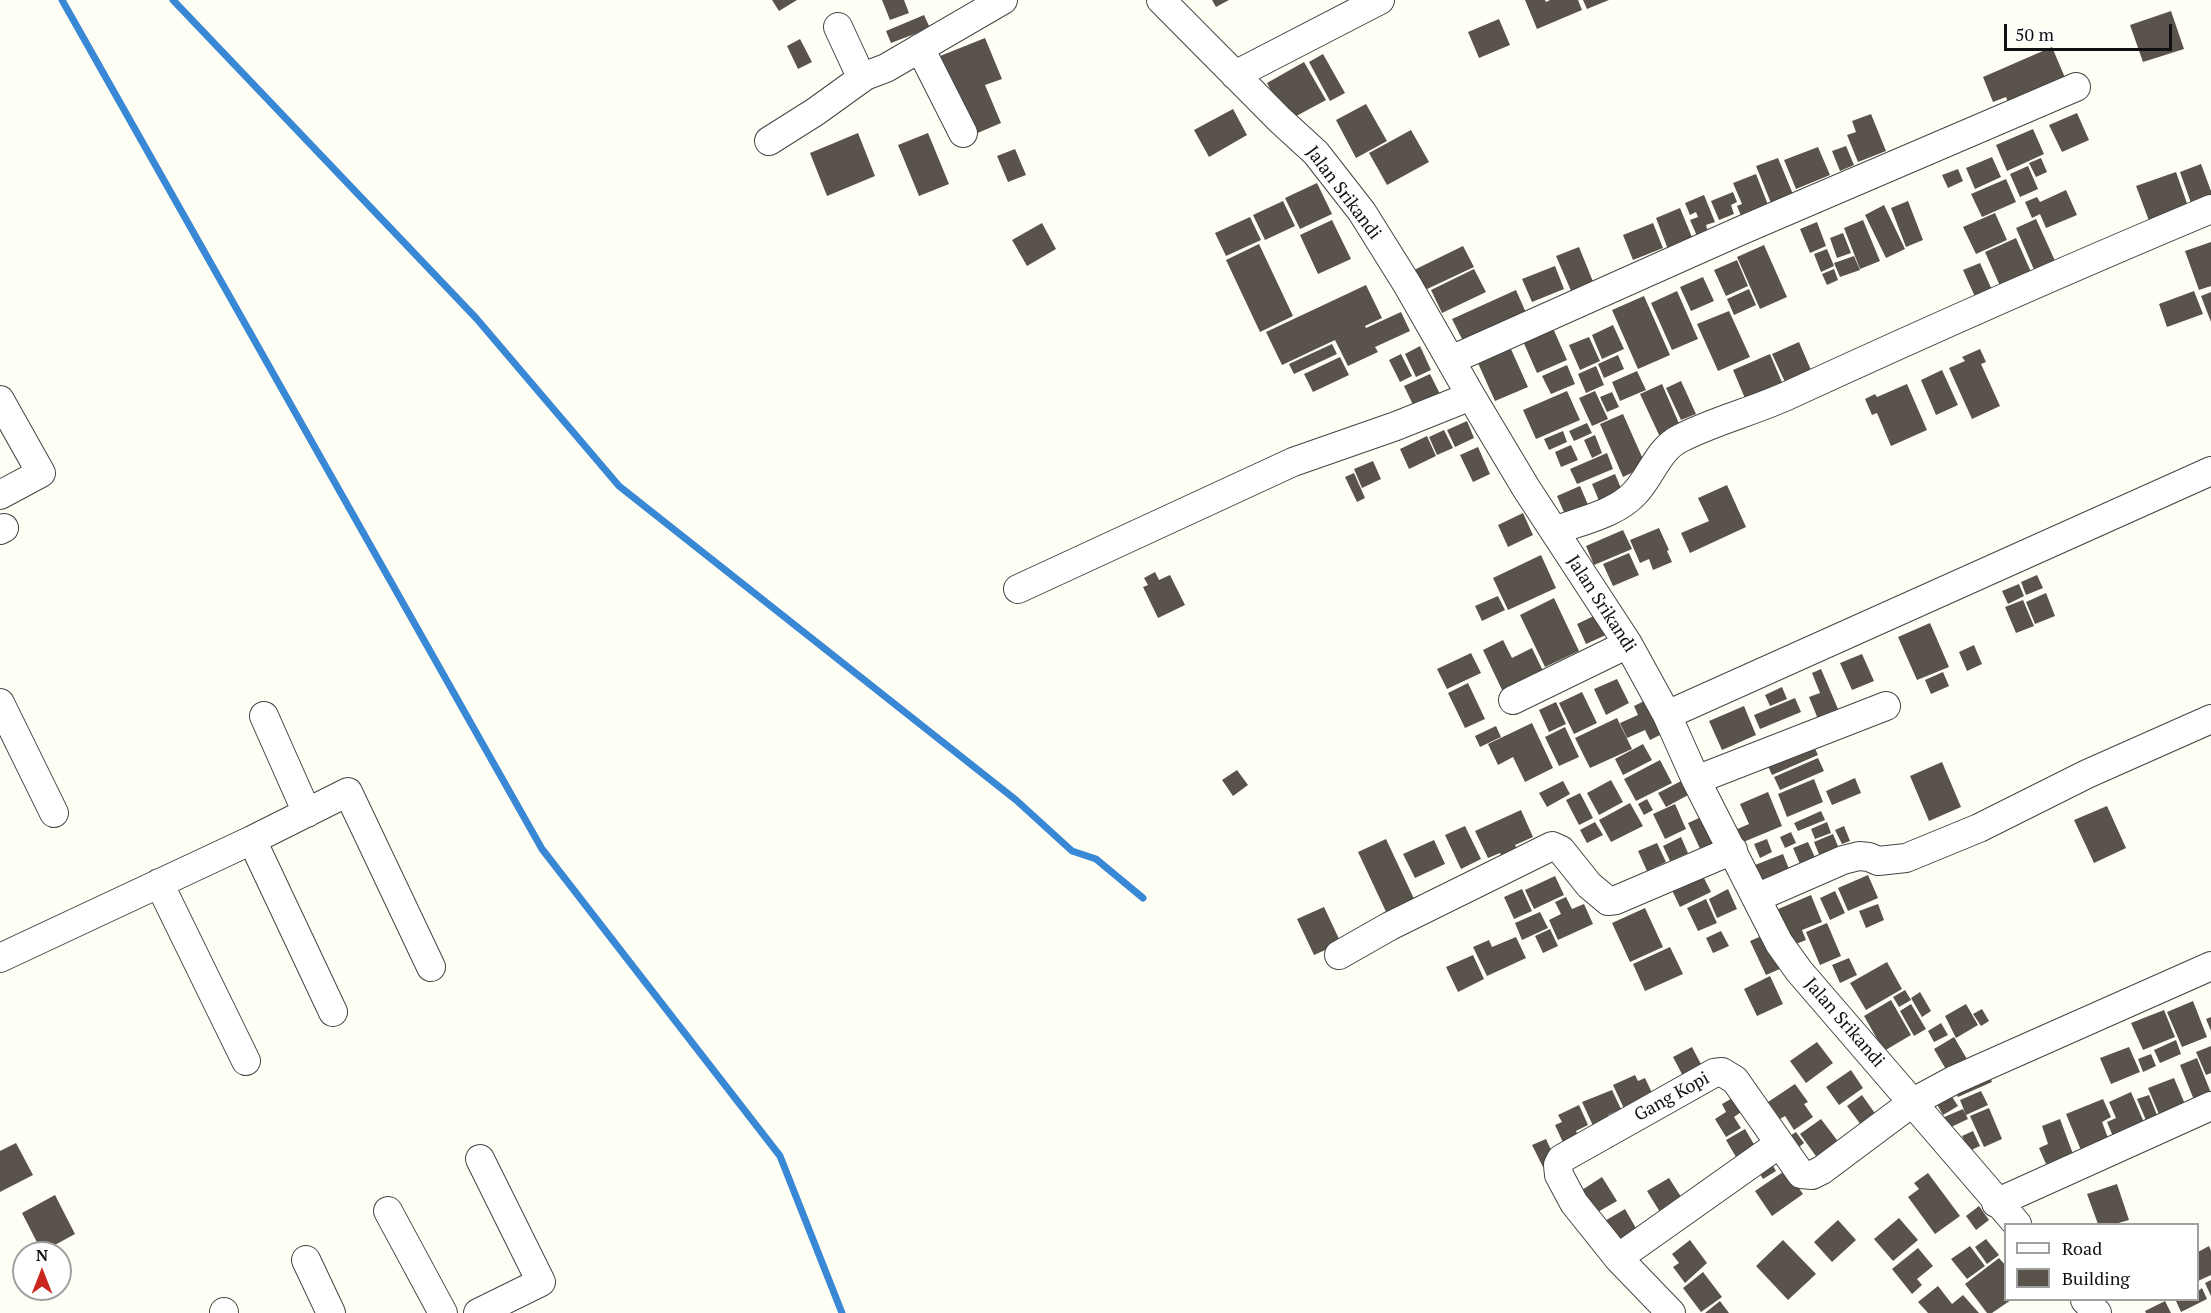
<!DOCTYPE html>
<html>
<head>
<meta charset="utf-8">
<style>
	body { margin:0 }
	#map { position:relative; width:2211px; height:1313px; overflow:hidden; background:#fffef5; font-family:"PT Serif",serif }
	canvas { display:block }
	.legend { position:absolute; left:2004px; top:1223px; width:195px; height:78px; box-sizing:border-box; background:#fff; border:2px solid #a0a0a0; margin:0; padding:8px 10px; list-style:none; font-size:18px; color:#111 }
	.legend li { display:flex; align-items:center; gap:12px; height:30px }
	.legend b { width:30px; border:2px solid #a0a0a0 }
	.north { position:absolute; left:12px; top:1241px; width:60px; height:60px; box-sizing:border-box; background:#fff; border:2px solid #a0a0a0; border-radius:50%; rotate:0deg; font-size:16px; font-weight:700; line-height:24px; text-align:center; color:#111 }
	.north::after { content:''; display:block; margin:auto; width:21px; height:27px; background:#cb271f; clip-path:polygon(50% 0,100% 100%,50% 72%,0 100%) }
	.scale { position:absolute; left:2004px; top:24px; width:168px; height:27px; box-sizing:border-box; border:3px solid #111; border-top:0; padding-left:8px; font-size:18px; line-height:21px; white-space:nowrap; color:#111; -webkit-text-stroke:4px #fff; paint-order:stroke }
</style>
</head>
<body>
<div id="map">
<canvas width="2211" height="1313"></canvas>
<ul class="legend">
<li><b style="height:8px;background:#fff"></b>Road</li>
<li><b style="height:16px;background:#5a534c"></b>Building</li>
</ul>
<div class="north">N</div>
<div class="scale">50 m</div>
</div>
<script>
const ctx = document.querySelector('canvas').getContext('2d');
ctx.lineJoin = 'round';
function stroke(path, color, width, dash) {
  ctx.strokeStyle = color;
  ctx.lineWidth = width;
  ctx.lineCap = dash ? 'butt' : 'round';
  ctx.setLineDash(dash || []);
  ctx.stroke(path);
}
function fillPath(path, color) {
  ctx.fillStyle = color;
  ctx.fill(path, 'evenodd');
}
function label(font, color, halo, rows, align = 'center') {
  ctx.font = font + ' "PT Serif",serif';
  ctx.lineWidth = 6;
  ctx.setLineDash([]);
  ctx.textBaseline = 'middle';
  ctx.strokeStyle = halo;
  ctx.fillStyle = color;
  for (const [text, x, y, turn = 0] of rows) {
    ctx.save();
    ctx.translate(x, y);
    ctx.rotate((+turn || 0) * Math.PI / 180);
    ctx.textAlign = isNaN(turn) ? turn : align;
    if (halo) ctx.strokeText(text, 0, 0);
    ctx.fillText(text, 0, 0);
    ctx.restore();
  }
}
const stream = new Path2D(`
	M62,0L542,849L780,1156L842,1313
	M173,0L476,318L619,486L1016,800L1072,851L1096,859L1143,898`);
const building = new Path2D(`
	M772,0H797L779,11Z
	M882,0H904L909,13L890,20Z
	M1212,0H1229L1216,7Z
	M1525,0H1545L1546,2L1550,0H1578L1582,10L1537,29Z
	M1583,0H1609L1587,9Z
	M2171,11L2184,49L2143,62L2130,25Z
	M924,15L930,28L891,43L886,31Z
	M1499,19L1510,45L1479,58L1468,32Z
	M985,38L1002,79L985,85L1001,123L973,135L940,56Z
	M800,39L812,62L798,69L787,46Z
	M2052,47L2066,80L2009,105L2006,97L1993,102L1983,77Z
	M1323,54L1345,93L1330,101L1309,62Z
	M1304,62L1326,100L1287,121L1267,83Z
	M1366,104L1387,141L1356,158L1336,120Z
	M1233,109L1247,135L1209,157L1194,130Z
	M2077,113L2089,140L2062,152L2049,125Z
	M1871,114L1886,151L1858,162L1847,135L1856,132L1852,121Z
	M2033,129L2044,154L2007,171L1996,145Z
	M1411,130L1429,162L1387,185L1369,153Z
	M858,133L875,176L827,196L810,153Z
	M928,133L949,184L919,196L898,145Z
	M1846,146L1854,165L1840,171L1832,151Z
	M1818,147L1830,175L1796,189L1784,160Z
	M1015,149L1026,175L1008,182L997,156Z
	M1992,157L2001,177L1975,189L1966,168Z
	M1778,158L1795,199L1773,208L1756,166Z
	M2041,158L2047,172L2036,177L2029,163Z
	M2201,164L2211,191V199L2192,206L2180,172Z
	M2028,166L2038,189L2020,197L2010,174Z
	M1958,169L1963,181L1948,188L1942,175Z
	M2176,172L2190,212L2151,226L2136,186Z
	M1756,174L1770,210L1742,218L1737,206L1742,204L1733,183Z
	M2006,179L2016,202L1982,217L1971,194Z
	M1317,183L1332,214L1300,229L1285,198Z
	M2066,190L2077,215L2046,228L2040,214L2032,218L2025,202L2037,197L2040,202Z
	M1733,192L1737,202L1731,205L1734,214L1719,220L1711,201Z
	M1704,195L1715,222L1706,225L1708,232L1697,236L1690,220L1698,217L1696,212L1690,215L1685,203Z
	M1283,201L1295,226L1265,240L1253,215Z
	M1908,201L1923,240L1906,247L1891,208Z
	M1884,205L1905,249L1886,258L1865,215Z
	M1680,208L1694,242L1669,252L1656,218Z
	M1995,213L2007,240L1976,254L1963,227Z
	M1250,217L1261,240L1226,256L1215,233Z
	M2036,219L2056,263L2035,272L2016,228Z
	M1332,220L1351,259L1318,274L1300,235Z
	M1863,220L1880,261L1860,269L1844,228Z
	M1817,222L1826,246L1810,253L1800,229Z
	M1042,223L1056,249L1027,266L1012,240Z
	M1653,223L1663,248L1633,260L1623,235Z
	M1843,233L1851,253L1837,258L1830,238Z
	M2016,238L2035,281L2004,295L1985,252Z
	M2211,242V286L2199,290L2185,251Z
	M1259,244L1293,316L1260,332L1226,260Z
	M1764,245L1787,297L1760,309L1737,257Z
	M1463,246L1474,267L1425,290L1414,270Z
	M1579,247L1594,284L1572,293L1556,256Z
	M1827,249L1834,266L1821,272L1814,254Z
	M1854,256L1860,270L1840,277L1834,263Z
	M1737,260L1748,286L1726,296L1714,270Z
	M1980,263L1993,292L1976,299L1963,270Z
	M1555,266L1564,289L1532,302L1522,279Z
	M1474,269L1486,292L1442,313L1431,290Z
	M1834,269L1838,280L1827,285L1822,274Z
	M1703,277L1714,301L1691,311L1680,287Z
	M1366,285L1382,318L1365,326L1366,328L1401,312L1410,331L1375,347L1378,352L1348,366L1335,340L1282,365L1266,332Z
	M1749,289L1756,305L1734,315L1727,299Z
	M1516,290L1527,315L1464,343L1452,319Z
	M1677,291L1698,339L1672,350L1651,303Z
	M2194,291L2203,314L2167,327L2159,304Z
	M2211,292V322L2201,296Z
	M1644,296L1670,355L1638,369L1612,310Z
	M1729,311L1750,357L1718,371L1697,324Z
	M1613,325L1624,349L1602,359L1592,335Z
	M1552,326L1567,360L1537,373L1522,339Z
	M1589,337L1600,361L1580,370L1569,345Z
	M1506,338L1528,387L1495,401L1473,352Z
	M1799,342L1811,370L1785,382L1772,354Z
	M1332,344L1337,354L1294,374L1289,364Z
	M1420,346L1431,370L1416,377L1405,354Z
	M1980,349L1986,362L1981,364L2000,406L1972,419L1949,368L1965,361L1962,357Z
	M1401,354L1412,376L1400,382L1389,360Z
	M1770,354L1784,387L1747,403L1733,370Z
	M1618,355L1624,369L1604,378L1598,364Z
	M1340,357L1349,375L1313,392L1304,374Z
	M1567,365L1575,384L1551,394L1542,376Z
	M1596,366L1604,385L1586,393L1578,374Z
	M1942,370L1958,405L1936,415L1921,380Z
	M1637,371L1646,390L1620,401L1612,382Z
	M1430,374L1443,400L1417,413L1404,386Z
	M1681,381L1696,414L1681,420L1666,388Z
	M1662,384L1681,428L1660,437L1640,394Z
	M1907,384L1927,430L1891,446L1877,413L1872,415L1865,399L1875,394L1877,397Z
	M1567,391L1580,420L1536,439L1523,410Z
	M1595,391L1608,419L1592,426L1579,398Z
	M1612,392L1619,407L1607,412L1600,397Z
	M1623,414L1646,466L1623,477L1600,424Z
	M1467,421L1474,438L1455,447L1447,430Z
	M1587,423L1592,433L1574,441L1569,431Z
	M1444,430L1453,448L1437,455L1429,437Z
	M1563,431L1567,442L1549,450L1544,439Z
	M1595,435L1602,453L1592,458L1584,440Z
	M1427,436L1436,456L1409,469L1400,449Z
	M1571,445L1578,460L1561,467L1555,452Z
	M1478,447L1490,474L1473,482L1460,455Z
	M1607,453L1613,469L1577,484L1570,469Z
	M1373,461L1381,479L1362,488L1354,469Z
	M1354,473L1365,498L1357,502L1345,477Z
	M1615,474L1623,493L1600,503L1592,484Z
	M1727,485L1746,527L1690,553L1681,533L1709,521L1698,498Z
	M1580,486L1589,507L1566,517L1557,496Z
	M1523,513L1533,535L1508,547L1498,525Z
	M1659,528L1669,550L1667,551L1672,562L1653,570L1649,559L1640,563L1630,540Z
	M1623,530L1632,549L1594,565L1586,546Z
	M1629,553L1639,575L1613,586L1603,564Z
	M1541,555L1556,588L1508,610L1493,578Z
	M1155,572L1159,580L1170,575L1185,605L1158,618L1143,587L1148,585L1144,578Z
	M2037,575L2043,588L2026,595L2021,582Z
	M2019,584L2024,596L2008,604L2002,591Z
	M2046,593L2055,616L2035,624L2026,602Z
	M1498,596L1505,610L1482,621L1475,606Z
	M1554,598L1579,651L1545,667L1520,615Z
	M2023,600L2034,626L2016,633L2005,607Z
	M1598,614L1608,634L1586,644L1577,624Z
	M1930,623L1949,667L1917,680L1898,637Z
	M1503,640L1512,658L1532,648L1544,673L1503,692L1483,650Z
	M1974,645L1982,664L1967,671L1959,652Z
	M1471,653L1481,673L1447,689L1437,669Z
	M1862,654L1874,681L1852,690L1840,663Z
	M1821,669L1841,716L1820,724L1809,697L1820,693L1812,673Z
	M1943,672L1949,686L1931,694L1925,680Z
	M1617,679L1629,703L1606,715L1594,689Z
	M1468,683L1485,719L1465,728L1448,693Z
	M1782,687L1787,699L1770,706L1765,695Z
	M1582,692L1597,723L1574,734L1559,703Z
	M1795,698L1801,712L1760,729L1754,715Z
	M1648,699L1664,733L1650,740L1645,730L1627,738L1620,723L1638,715L1634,706Z
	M1556,702L1566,724L1549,732L1539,710Z
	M1744,706L1756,735L1722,750L1709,721Z
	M1617,718L1632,749L1590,768L1575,738Z
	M1532,723L1553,768L1525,782L1513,757L1498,765L1488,744Z
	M1496,726L1501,737L1480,747L1475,736Z
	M1565,727L1579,757L1559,766L1545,737Z
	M1812,742L1818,755L1772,775L1766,762Z
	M1643,744L1652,760L1623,775L1615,759Z
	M1818,758L1824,771L1780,790L1774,777Z
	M1660,760L1672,783L1636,801L1624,779Z
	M1942,762L1961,807L1929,821L1910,776Z
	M1237,770L1248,785L1233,796L1222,780Z
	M1855,778L1861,793L1832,805L1826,791Z
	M1814,779L1823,802L1787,817L1778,794Z
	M1611,780L1623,802L1599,815L1587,793Z
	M1683,780L1690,794L1666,807L1658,793Z
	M1563,781L1570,794L1547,807L1539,793Z
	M1768,792L1782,826L1741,843L1735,830L1749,824L1740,804Z
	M1580,793L1593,818L1579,825L1566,800Z
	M1647,799L1653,810L1644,815L1638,804Z
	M1630,803L1643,826L1611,842L1599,820Z
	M1675,804L1686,829L1665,839L1653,814Z
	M2107,806L2126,848L2094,863L2074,820Z
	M1521,810L1533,837L1515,845L1522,858L1506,865L1500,853L1488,858L1475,831Z
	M1821,811L1825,820L1798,831L1794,823Z
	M1710,813L1725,845L1703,855L1688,823Z
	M1595,822L1603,835L1587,843L1580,830Z
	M1827,822L1831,833L1815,839L1811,829Z
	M1465,826L1481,859L1461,869L1445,835Z
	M1844,826L1850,841L1842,844L1835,830Z
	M1791,832L1796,843L1785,848L1780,837Z
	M1833,834L1842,856L1823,864L1814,842Z
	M1681,837L1688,853L1670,861L1663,846Z
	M1386,839L1416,903L1388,916L1358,852Z
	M1767,839L1772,852L1760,858L1754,844Z
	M1434,840L1445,864L1415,878L1403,854Z
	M1808,842L1818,864L1803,871L1793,848Z
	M1657,843L1666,862L1647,871L1638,851Z
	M1783,854L1791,874L1764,886L1755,865Z
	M1701,872L1711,892L1680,907L1670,886Z
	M1868,875L1878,898L1848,911L1838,888Z
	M1555,876L1564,895L1534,909L1525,890Z
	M1522,889L1532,911L1514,919L1504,897Z
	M1728,889L1737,909L1717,918L1709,899Z
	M1835,891L1845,913L1830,920L1820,898Z
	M1811,895L1822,922L1802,930L1806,940L1791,946L1776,910Z
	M1566,897L1572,909L1584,904L1593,924L1558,940L1549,920L1561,914L1555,902Z
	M1706,899L1717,923L1698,931L1687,908Z
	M1878,904L1884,920L1866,928L1859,911Z
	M1324,907L1341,943L1314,955L1297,919Z
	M1645,908L1663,947L1630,962L1612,923Z
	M1540,912L1548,928L1522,940L1515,923Z
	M1827,923L1841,956L1820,965L1806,932Z
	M1550,929L1558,946L1543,953L1535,936Z
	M1721,931L1729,946L1713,953L1706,938Z
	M1766,934L1782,968L1766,975L1750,941Z
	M1516,937L1526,958L1487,976L1473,947L1489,940L1492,947Z
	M1670,947L1683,974L1645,991L1633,964Z
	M1473,955L1484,979L1458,992L1446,967Z
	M1849,958L1857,975L1840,983L1832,965Z
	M1887,962L1902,989L1866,1010L1850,983Z
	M1770,976L1783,1004L1757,1016L1744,989Z
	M1905,990L1911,1000L1899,1007L1893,997Z
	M1920,992L1931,1011L1922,1017L1911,998Z
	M1891,1000L1911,1035L1884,1051L1864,1016Z
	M2193,1001L2207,1037L2182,1047L2167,1012Z
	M1911,1004L1926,1029L1914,1036L1900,1011Z
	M1966,1004L1978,1025L1956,1038L1945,1016Z
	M1982,1009L1989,1021L1981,1026L1973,1014Z
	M2164,1010L2175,1037L2143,1050L2131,1023Z
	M2211,1017V1031L2206,1019Z
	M1941,1023L1948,1035L1934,1042L1928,1031Z
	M1954,1037L1971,1066L1951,1078L1934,1049Z
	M2176,1040L2181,1054L2160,1063L2154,1050Z
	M1817,1042L1833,1063L1806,1083L1790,1061Z
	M2211,1046V1073L2206,1075L2196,1052Z
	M1692,1047L1703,1068L1684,1078L1673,1057Z
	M2129,1047L2140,1072L2111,1084L2100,1058Z
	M2151,1054L2156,1066L2143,1072L2138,1059Z
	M2197,1058L2211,1093L2194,1100L2180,1065Z
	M1851,1070L1863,1088L1839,1105L1826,1087Z
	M1988,1072L1992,1082L1958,1097L1953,1087Z
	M1635,1075L1638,1081L1645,1078L1653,1095L1628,1117L1613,1085Z
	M2174,1078L2187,1109L2161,1119L2148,1088Z
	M1795,1084L1808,1102L1804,1104L1813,1117L1794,1130L1785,1116L1773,1123L1762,1106Z
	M1947,1089L1958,1106L1943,1115L1935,1101Z
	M1612,1090L1621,1109L1608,1115L1612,1125L1596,1132L1582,1102Z
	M1981,1091L1988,1105L1966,1115L1960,1100Z
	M2131,1092L2146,1127L2114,1139L2107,1122L2116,1118L2109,1102Z
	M1862,1095L1879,1119L1864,1129L1847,1106Z
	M2149,1095L2159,1120L2148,1125L2137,1099Z
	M1736,1096L1744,1110L1734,1117L1741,1128L1726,1137L1715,1119L1726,1112L1722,1104Z
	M2103,1099L2111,1117L2102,1122L2110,1143L2083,1155L2066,1114Z
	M1579,1105L1588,1125L1576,1131L1581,1142L1566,1149L1555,1125L1562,1122L1558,1115Z
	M1989,1108L2002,1139L1984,1147L1970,1116Z
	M1963,1109L1968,1119L1947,1129L1942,1118Z
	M1821,1119L1840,1144L1818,1159L1800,1134Z
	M2060,1119L2073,1154L2046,1164L2039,1148L2048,1144L2042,1126Z
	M1745,1129L1755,1146L1736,1157L1726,1140Z
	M1973,1131L1980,1146L1969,1151L1962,1136Z
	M1796,1132L1804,1143L1794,1151L1785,1139Z
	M1546,1139L1556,1161L1543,1167L1532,1145Z
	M16,1143L33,1175L0,1192V1151Z
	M1769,1159L1776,1171L1763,1179L1756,1167Z
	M1786,1170L1803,1194L1772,1216L1755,1191Z
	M1928,1173L1960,1216L1935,1234L1908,1197L1919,1189L1914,1183Z
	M1602,1177L1617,1201L1596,1213L1582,1190Z
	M1669,1178L1685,1203L1663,1217L1647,1191Z
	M2117,1184L2129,1220L2115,1224H2098L2087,1194Z
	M55,1195L75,1234L42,1252L22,1213Z
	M1979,1206L1989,1220L1976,1230L1966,1216Z
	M1625,1209L1637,1230L1617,1243L1603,1222Z
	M1899,1218L1918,1240L1893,1261L1874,1239Z
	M1838,1220L1856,1240L1832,1262L1814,1242Z
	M1986,1239L1999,1255L1987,1264L1975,1247Z
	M1690,1240L1707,1263L1685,1283L1673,1267L1679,1263L1672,1254Z
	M1783,1240L1816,1274L1788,1300L1756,1266Z
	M1970,1246L1985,1266L1967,1279L1951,1259Z
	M2209,1246L2211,1251V1275L2198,1281V1252Z
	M1918,1248L1933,1266L1917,1279L1922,1285L1912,1294L1892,1269Z
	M1999,1258L2006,1266V1300H2011L1992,1313H1987L1965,1284Z
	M1703,1272L1722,1297L1701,1312L1683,1288Z
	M2211,1280V1296L2205,1283Z
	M1938,1286L1952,1304L1963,1295L1979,1313H1928L1918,1302Z
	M2202,1288L2207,1299L2181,1312L2176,1301L2198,1300V1291Z
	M1720,1301L1729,1313H1705Z
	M2165,1301L2171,1313H2146L2145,1311Z`);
const minor = new Path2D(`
	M1161,0L1280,120L1316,153L1362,212L1407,284L1471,396L1526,488L1628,644L1667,715L1696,780L1779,943L1799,971L2017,1224
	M838,27L857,68L865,76L886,68L1003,0
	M920,48L963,133
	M1235,75L1380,0
	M769,141L815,112L865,76
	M1451,360L1740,231L2076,87
	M0,400L41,473L0,495
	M0,530L4,528
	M1554,531C1580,521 1616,514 1635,493C1652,475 1658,449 1681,438C1716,420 1755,411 1791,394C1930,330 2070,268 2211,209
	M1018,589L1293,462L1396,426L1471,396
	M1513,700L1628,644
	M0,703L54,813
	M1667,715L2211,471
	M264,716L307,813
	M1696,780L1886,706
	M252,840L348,792L431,967
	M159,883L246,1061
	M1756,898L1843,860L1859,856L1869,857L1878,861L1906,858L1979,828L2087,774L2211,719
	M1339,955L1390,926L1552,846L1561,850L1589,885L1608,901L1616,900L1733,850
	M0,958L252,840L333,1012
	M1996,1203L2211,1106
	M388,1211L443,1313
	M1618,1258L1779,1144
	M306,1260L331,1313
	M2085,1300L2097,1313
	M224,1312V1313
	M478,1313L541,1282L480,1159
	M1671,1313L1618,1258L1574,1203L1559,1175L1558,1165L1561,1159L1714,1073L1722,1072L1735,1080L1801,1174L1812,1175L1822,1170L1913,1102L1954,1080L2211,966`);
const streetNames = [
	["Jalan Srikandi",1343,193,53],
	["Jalan Srikandi",1601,604,57],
	["Jalan Srikandi",1844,1023,49],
	["Gang Kopi",1672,1097,-29]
];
stroke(stream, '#3888d6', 7);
fillPath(building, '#5a534c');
stroke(minor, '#444', 30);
stroke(minor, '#fff', 28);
label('18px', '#111', '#fff', streetNames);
</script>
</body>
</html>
